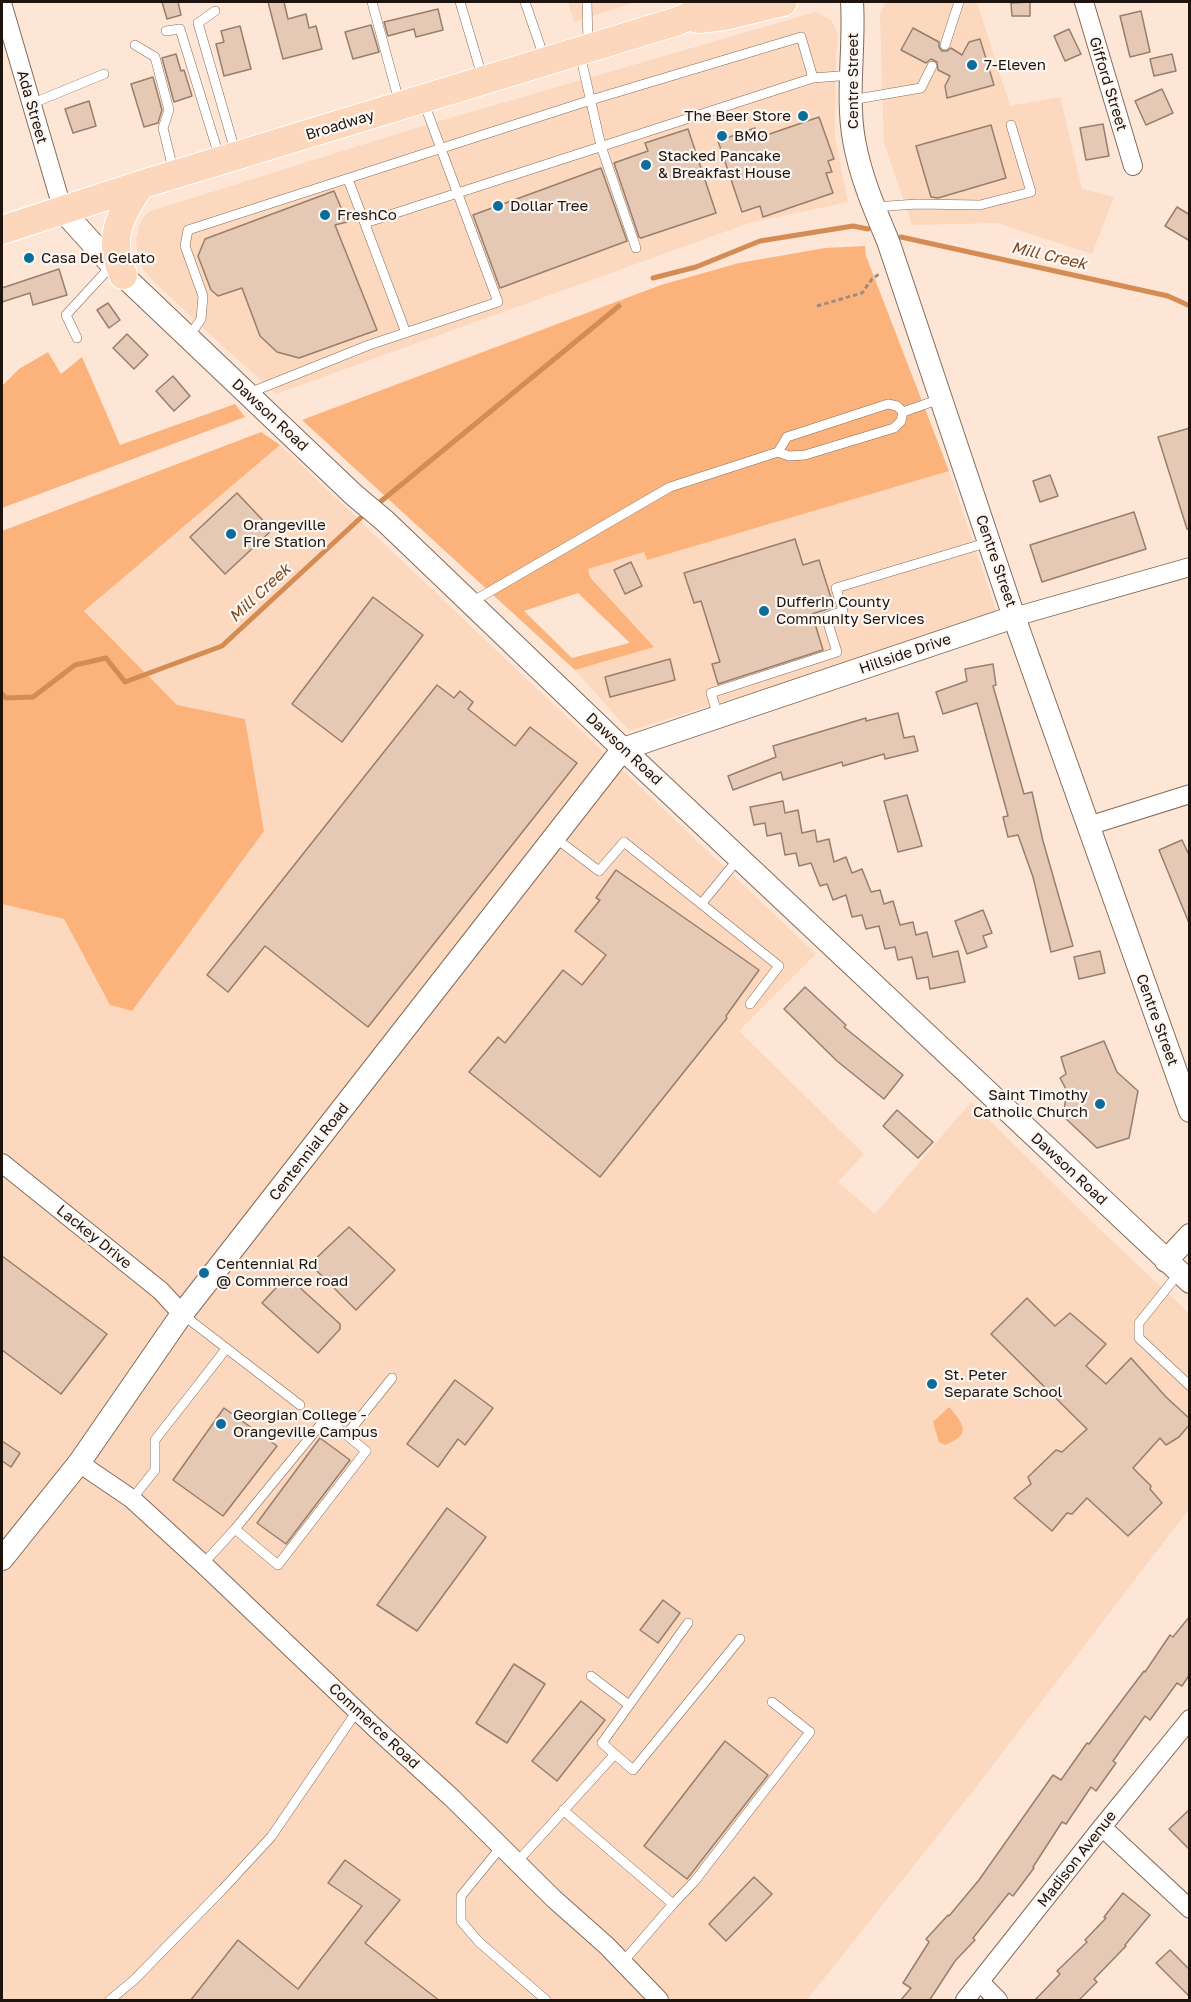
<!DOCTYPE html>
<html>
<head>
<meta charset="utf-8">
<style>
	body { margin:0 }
	#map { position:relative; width:1191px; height:2002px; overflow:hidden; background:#fee6d6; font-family:"Golos Text",sans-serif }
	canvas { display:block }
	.frame { position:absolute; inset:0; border:3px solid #1e140d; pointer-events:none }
</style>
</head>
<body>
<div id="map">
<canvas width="1191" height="2002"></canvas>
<div class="frame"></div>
</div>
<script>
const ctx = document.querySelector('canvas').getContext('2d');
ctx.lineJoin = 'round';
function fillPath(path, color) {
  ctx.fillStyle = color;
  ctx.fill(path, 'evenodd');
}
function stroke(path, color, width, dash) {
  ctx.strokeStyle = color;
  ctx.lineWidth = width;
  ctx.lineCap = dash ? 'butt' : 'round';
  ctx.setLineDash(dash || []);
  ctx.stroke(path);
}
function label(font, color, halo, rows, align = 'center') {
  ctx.font = font + ' "Golos Text",sans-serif';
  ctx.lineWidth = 4.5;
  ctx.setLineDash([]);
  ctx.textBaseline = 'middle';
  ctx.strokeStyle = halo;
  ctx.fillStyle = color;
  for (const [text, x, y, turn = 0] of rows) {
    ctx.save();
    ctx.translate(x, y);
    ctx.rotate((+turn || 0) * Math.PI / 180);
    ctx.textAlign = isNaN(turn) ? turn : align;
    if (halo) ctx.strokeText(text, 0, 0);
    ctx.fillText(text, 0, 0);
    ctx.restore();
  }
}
const built = new Path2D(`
	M568,2H636L574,22Z
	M886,2H977L1010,106L1060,97L1082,189L1114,197L1092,254L997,223L912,225L884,143L880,15Z
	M816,12L832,21L838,34L836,57L835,138L848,202L749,223L276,394L225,348L151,279L142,268L137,251L136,240L140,223L145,215L151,211L416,128Z
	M280,445L816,954L739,1031L864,1154L838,1182L875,1214L971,1102L1090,1220L1189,1313V1509L973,1791L807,2000H2V904L64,919L110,1005L132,1011L184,939L245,719L177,706L84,611Z
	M949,471L998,616L629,731L575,670L654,647L590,576L587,569L645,552L647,559Z`);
const green = new Path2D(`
	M865,246L866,256L949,471L647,560L644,552L588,569L590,577L654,647L575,670L302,420L661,285L739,263L825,248ZM578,593L629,642V643L572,658L524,611Z
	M48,352L61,374L82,357L120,445L235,404L245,417L2,508V386L19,369Z
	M261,432L280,445L84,611L177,705L245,719L264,831L132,1011L110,1005L64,919L2,904V531Z
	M949,1407C964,1425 972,1434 945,1445L939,1442L933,1422Z`);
const stream = new Path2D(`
	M901,237L1168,296L1190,306
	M653,278L696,267L760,241L853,226L868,229
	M374,507L619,306
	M2,694L6,698L33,697L75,665L106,658L125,682L222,646L367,512`);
const building = new Path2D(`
	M162,2H178L181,15L167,19Z
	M268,2H284L288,19L306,14L309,28L316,26L322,49L283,59Z
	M1030,2V16H1012L1011,3Z
	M438,9L443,30L416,37L414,29L388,36L384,22Z
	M1141,11L1150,52L1130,57L1120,16Z
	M371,25L379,52L353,59L345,32Z
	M240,26L251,69L224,76L216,44L224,42L221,31Z
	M913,28L939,42V47L942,51H947L951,48L962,55L969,42L980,39L994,85L947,98L945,86L950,76L938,70L937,62L931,59L926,63L901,50Z
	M1069,29L1081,54L1065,61L1054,36Z
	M176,54L181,71L184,70L192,96L174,102L162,58Z
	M1172,54L1176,71L1154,76L1150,59Z
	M153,77L162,110L158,123L144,127L131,84Z
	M1162,89L1173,113L1146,125L1135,101Z
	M89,101L96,126L73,133L65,109Z
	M819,117L834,159L828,161L832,172L826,173L833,193L763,217L760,206L742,212L718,141L755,128L758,138Z
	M1103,124L1109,156L1086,160L1080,128Z
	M991,125L1006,178L938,198L931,197L916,146Z
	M688,129L716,213L641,238L639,237L614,163L648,151L645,143Z
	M601,168L627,241L500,288L473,215Z
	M334,191L347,222L335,225L377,330L299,358L277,352L260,336L242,288L218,296L211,290L198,256L205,239Z
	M1177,207L1190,215V241L1165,226Z
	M59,269L67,295L33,305L30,293L2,302V288Z
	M108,303L120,320L109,328L97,310Z
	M127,334L148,355L134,369L113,348Z
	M173,376L190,396L174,411L156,391Z
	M1190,428V529H1187L1158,437Z
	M1050,475L1058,496L1040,502L1033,481Z
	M237,493L272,530L225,574L190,537Z
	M1134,512L1146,549L1042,582L1030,545Z
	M795,539L803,565L819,560L834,607L812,614L823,650L718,684L712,664L720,662L701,601L694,603L684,573Z
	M631,562L642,586L625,594L614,570Z
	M373,597L423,635L342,742L292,704Z
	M670,659L675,680L610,697L605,677Z
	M993,664L996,685L993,686L1024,794L1032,792L1043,841L1073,946L1051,952L1033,877L1018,835L1008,837L1003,817L1008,816L977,703L943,714L936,692L967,681L965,669Z
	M437,685L454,698L460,691L473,702L468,709L515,746L530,727L577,763L368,1027L265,946L228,992L207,975Z
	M898,713L904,738L914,736L918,751L885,759L884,754L843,766L842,762L783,780L781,772L733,790L728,776L776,757L773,746L866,718V721Z
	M907,795L922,846L898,852L884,801Z
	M783,801L785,813L798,810L802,833L815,830L817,842L829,839L834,862L846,857L852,873L862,869L871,892L880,890L884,904L893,901L900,925L913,922L916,935L927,932L933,957L958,951L965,982L930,989L928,977L917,979L912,957L898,960L895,947L885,949L879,926L866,929L862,915L852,917L846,895L833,900L827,884L820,886L811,863L799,866L796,853L785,855L781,833L767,836L765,823L754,825L750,807Z
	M1182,840L1190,857L1189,923L1159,850Z
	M616,870L759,970L726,1016L727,1018L600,1177L469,1072L498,1037L505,1043L563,970L582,985L606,955L575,931L600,900L596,898Z
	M983,910L992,933L983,936L987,947L967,954L955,921Z
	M1100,951L1105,973L1079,979L1074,957Z
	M805,987L846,1025L844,1027L903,1075L884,1099L837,1061L784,1009Z
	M1104,1041L1117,1072L1138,1091L1129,1138L1097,1148L1063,1116L1067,1091L1060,1078L1066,1074L1061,1057Z
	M897,1110L933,1142L918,1158L883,1126Z
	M349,1227L395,1270L356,1310L310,1264Z
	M2,1256L107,1334L61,1394L2,1350Z
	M287,1276L340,1324V1329L318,1353L262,1303Z
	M1027,1298L1055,1326L1070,1313L1106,1344L1086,1366L1106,1384L1131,1358L1166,1397L1190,1419V1424L1179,1437L1166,1445L1160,1438L1133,1468L1151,1486L1150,1489L1162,1503L1128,1536L1087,1498L1072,1514L1067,1513L1052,1531L1014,1498L1031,1484L1028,1477L1056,1450L1062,1452L1087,1429L991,1334Z
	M455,1380L493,1408L465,1445L458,1439L438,1467L407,1444Z
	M224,1408L277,1446L223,1516L173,1480Z
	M320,1438L350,1460L286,1544L257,1523Z
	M2,1441L20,1453L11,1467L2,1461Z
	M447,1508L486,1537L417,1631L377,1605Z
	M663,1600L680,1613L658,1643L640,1630Z
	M1190,1616V1674L1182,1686L1177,1683L1150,1720L1145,1716L1113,1761L1116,1763L1096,1791L1091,1787L1066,1824L1062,1822L1033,1867L1034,1868L1013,1896L1009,1893L973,1938L975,1940L955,1961L929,2001H900L911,1988L903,1983L929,1942L926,1939L948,1915L949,1916L979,1880L1053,1775L1061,1780L1087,1743L1089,1744L1144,1671L1145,1672L1170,1635L1173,1637Z
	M514,1664L545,1684L507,1743L476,1723Z
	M581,1701L605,1720L557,1781L532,1761Z
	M725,1741L768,1775L687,1879L644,1846Z
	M1190,1809V1850L1169,1829Z
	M345,1860L400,1900L365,1943L440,2001H190L238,1940L298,1989L362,1906L328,1883Z
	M754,1877L772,1894L726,1941L709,1924Z
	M1123,1893L1150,1915L1125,1945L1126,1946L1094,1979L1097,1982L1078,2001H1034L1060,1974L1057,1971L1087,1942L1085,1940L1106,1918L1104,1917Z
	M1170,1950L1190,1970V1997L1156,1963Z`);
const path = new Path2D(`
	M817,306L862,293L872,279L879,274`);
const service = new Path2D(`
	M372,2L399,101
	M460,2L483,79
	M525,2L544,57
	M587,2L588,44
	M215,11L198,23L236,154
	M166,31L180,29L220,159
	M135,45L155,57L169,110L163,128L174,173
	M945,45L959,2
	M580,54L601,146L636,248
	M851,100L921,88L932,66
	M31,104L104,74
	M348,179L406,333
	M874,207L917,204L980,205L1031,192L1011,125
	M365,223L813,78L852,75
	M77,338L66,315L112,265
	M188,338L201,319L203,296L185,246L188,230L591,100L801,37L813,78
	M249,393L369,345L498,302L424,103
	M903,412L940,399
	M778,452L787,437L888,404L897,406L903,412
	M470,603L670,487L778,452L789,456L805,455L894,428L901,421L903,412
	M718,716L711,693L837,652L826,617L843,611L836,588L989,542
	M554,837L599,871L624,842L779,966L750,1004
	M702,903L739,858
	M1179,1273L1139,1323V1338L1190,1386
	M182,1314L300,1405
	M347,1434L392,1378
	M132,1499L155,1470V1440L226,1349
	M203,1564L235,1529L278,1565L366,1451L326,1418L235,1529
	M688,1623L602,1743L633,1770L740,1639
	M591,1676L629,1705
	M563,1810L673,1904L622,1963
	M501,1847L461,1896V1921L479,1942L546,2000
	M517,1862L615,1754
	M673,1904L694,1882L810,1732L772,1702
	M110,2000L134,1980L222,1890L271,1837L357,1711`);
const minor = new Path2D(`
	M1084,2L1133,166
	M2,3L63,211
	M1014,617L1190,567
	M1088,826L1190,794
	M2,1163L161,1291L182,1314
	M79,1463L132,1499L203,1564L374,1727L452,1798L554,1899L607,1946L659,2000
	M1102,1827L1190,1909
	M980,1982L998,2000
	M965,2000L1102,1827L1190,1719`);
const tertiary = new Path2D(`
	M852,2C855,47 846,95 854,140C860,175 874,208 888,241L1014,617L1190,1111
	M63,211L112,265L354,495L385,521L623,749L1190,1282
	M623,749L1014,617
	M1166,1261L1190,1235
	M2,1559L79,1463L182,1314L623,749`);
const primary = new Path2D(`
	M698,19L725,16L783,2
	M2,230L140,185L678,21L721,2
	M123,275C107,236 120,217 140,185`);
const markers = [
	[972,65,6,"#0c6d9b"],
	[803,116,6,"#0c6d9b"],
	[722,136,6,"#0c6d9b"],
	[646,165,6,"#0c6d9b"],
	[498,206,6,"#0c6d9b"],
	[325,215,6,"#0c6d9b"],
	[29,258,6,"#0c6d9b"],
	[231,534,6,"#0c6d9b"],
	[764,611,6,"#0c6d9b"],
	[1100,1104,6,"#0c6d9b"],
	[204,1273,6,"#0c6d9b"],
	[932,1384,6,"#0c6d9b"],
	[221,1424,6,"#0c6d9b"]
];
const poiNames = [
	["7-Eleven",984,65],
	["The Beer Store",791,116,"right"],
	["BMO",734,136],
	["Stacked Pancake",658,156],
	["& Breakfast House",658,173],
	["Dollar Tree",510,206],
	["FreshCo",337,215],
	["Casa Del Gelato",41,258],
	["Orangeville",243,525],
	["Fire Station",243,542],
	["Dufferin County",776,602],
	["Community Services",776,619],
	["Saint Timothy",1088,1095,"right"],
	["Catholic Church",1088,1112,"right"],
	["Centennial Rd",216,1264],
	["@ Commerce road",216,1281],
	["St. Peter",944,1375],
	["Separate School",944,1392],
	["Georgian College -",233,1415],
	["Orangeville Campus",233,1432]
];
const streetNames = [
	["Centre Street",853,81,-90],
	["Gifford Street",1108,84,73],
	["Ada Street",32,107,74],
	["Broadway",340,125,-17],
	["Dawson Road",270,415,43],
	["Centre Street",996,561,71],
	["Hillside Drive",905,654,-19],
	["Dawson Road",624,749,43],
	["Centre Street",1157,1020,70],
	["Centennial Road",309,1152,-52],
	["Dawson Road",1069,1169,43],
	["Lackey Drive",94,1237,39],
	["Commerce Road",374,1726,43],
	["Madison Avenue",1077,1859,-52]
];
const waterNames = [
	["Mill Creek",1049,256,13],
	["Mill Creek",260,593,-43]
];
fillPath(built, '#fbd8be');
fillPath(green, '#fcb37b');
stroke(stream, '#d48c53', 5);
fillPath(building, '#e5c9b5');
stroke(building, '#987e6b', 1.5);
stroke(service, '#856b59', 10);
stroke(minor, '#856b59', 20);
stroke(tertiary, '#856b59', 24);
stroke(primary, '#fff', 30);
stroke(path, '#9e8c80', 3, [4.5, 3]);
stroke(service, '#fff', 9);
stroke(minor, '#fff', 18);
stroke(tertiary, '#fff', 22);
stroke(primary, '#fcd7bc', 28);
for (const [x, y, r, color] of markers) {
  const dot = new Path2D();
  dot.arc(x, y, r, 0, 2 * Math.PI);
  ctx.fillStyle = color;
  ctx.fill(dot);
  stroke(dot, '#fdf7f3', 2);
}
label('15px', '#1e140d', '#fdf7f3', poiNames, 'left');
label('15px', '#1e140d', '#fdf7f3', streetNames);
label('italic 16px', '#7c4a22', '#fdf7f3', waterNames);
</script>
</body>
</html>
